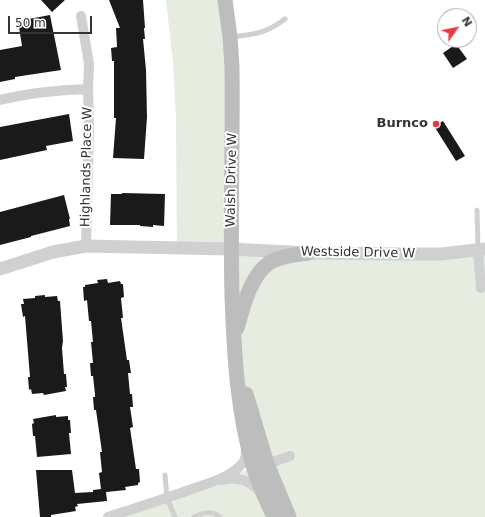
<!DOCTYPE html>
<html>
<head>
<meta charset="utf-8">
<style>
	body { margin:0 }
	#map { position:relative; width:485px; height:517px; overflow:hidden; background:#fff; font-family:"DejaVu Sans",sans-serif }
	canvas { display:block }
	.north { position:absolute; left:437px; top:8px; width:40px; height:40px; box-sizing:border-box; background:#fff; border:1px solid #adadad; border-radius:50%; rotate:57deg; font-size:11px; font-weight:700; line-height:16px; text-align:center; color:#333 }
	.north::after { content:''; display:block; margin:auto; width:14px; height:18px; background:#e63946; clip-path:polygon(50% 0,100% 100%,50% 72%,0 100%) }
	.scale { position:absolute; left:8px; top:16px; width:84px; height:18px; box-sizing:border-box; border:2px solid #333; border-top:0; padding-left:5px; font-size:12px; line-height:14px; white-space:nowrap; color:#333; -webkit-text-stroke:3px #fff; paint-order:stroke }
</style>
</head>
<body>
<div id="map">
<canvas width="485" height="517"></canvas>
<div class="north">N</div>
<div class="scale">50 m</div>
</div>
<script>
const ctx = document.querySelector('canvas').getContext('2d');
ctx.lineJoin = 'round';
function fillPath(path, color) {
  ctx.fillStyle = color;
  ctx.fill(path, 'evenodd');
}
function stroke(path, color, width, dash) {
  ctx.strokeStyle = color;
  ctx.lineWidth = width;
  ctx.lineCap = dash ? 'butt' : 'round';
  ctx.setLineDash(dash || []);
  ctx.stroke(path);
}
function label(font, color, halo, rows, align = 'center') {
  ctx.font = font + ' "DejaVu Sans",sans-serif';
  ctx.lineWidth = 4;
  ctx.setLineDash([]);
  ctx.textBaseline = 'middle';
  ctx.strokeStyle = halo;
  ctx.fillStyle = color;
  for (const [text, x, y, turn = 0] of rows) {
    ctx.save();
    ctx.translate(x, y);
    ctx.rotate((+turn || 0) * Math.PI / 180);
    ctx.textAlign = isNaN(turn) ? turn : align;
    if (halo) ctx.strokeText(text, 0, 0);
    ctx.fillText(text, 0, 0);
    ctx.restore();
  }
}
const green = new Path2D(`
	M166,0H225L231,249H485V517H108L259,466L249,431L231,249L177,248L176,118L173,63Z`);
const building = new Path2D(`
	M41,0H65L52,12Z
	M109,0H143L145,28H144L145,39H143L146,70L147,117L144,159L113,158L116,118H114V61H112L111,48L117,47L116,28H120Z
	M50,15L61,70L15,77V79L0,82V50L22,46L18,21Z
	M456,44L467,59L453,68L443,53Z
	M69,114L73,141L46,146L47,150L0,160V127Z
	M443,121L465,156L456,161L434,126Z
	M122,193L165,194L164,226L153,225V227L140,226V225H110L111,194H122Z
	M64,195L70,219H69L70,226L31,236V237L0,245V212Z
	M107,279L108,283L120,281L121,284H123L124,297L121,298L123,318H121L127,360H129L131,373H128L130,394H132L133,407H130L133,427L130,428L136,469H139L140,482L138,483V485L125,487L126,490L106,492L107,501L77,504L78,506L75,507L76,511L51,515V517H40L36,470H72L75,493L93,492V490L101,489L99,473L102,472L100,452H102L96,410H94L93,397H95V394L93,376H91L90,363H93L91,342H93L91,321H89L87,300L84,301L83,287H85V285L98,283L97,280Z
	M45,295V297L57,296L58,301H60L63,341L62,348L64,374H66L67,387H65L66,391L44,395L43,393L32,394L31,389L29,390L28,377H30L25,316L23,317L21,304H24L23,299L35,298V296Z
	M56,415V417L68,416V420H70L71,433H69L71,454L37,457L35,436H33L32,424L34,423L33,419Z`);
const service = new Path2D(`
	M231,37C255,34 265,34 285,19
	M477,210L478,249
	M165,475L167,498L175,517
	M194,517C203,513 212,510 220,517`);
const minor = new Path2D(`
	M81,16L89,64L88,89L89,126L86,246
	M0,100C29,93 58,90 88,89
	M478,250L481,288
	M267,464L290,456
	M221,480C238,477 248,479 260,492
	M108,517C136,508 164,499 192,489C209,483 229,478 241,465C246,460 246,455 246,448`);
const tertiary = new Path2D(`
	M0,269L53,252L86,246L231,249L308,253L405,254H441L485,249`);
const secondary = new Path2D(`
	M225,0L230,37L232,67C233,143 230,219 232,295C234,353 237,413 254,469C259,485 267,502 274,517
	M237,328C243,308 250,276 269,263C280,256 295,255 308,253
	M246,394L267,464L289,517`);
const markers = [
	[436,124,4,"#e63946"]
];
const poiNames = [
	["Burnco",428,124]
];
const streetNames = [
	["Highlands Place W",87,167,-89],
	["Walsh Drive W",232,180,-89],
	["Westside Drive W",358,253,1]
];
fillPath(green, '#e6ecdf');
fillPath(building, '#1a1a1a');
stroke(service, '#d0d0d0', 5);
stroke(minor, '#d0d0d0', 10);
stroke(tertiary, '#d0d0d0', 13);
stroke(secondary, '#bdbdbd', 15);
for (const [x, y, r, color] of markers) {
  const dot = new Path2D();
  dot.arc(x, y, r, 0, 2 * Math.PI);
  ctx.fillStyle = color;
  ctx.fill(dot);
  stroke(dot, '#fff', 1.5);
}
label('bold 13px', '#333', '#fff', poiNames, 'right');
label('13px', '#333', '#fff', streetNames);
</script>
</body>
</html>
